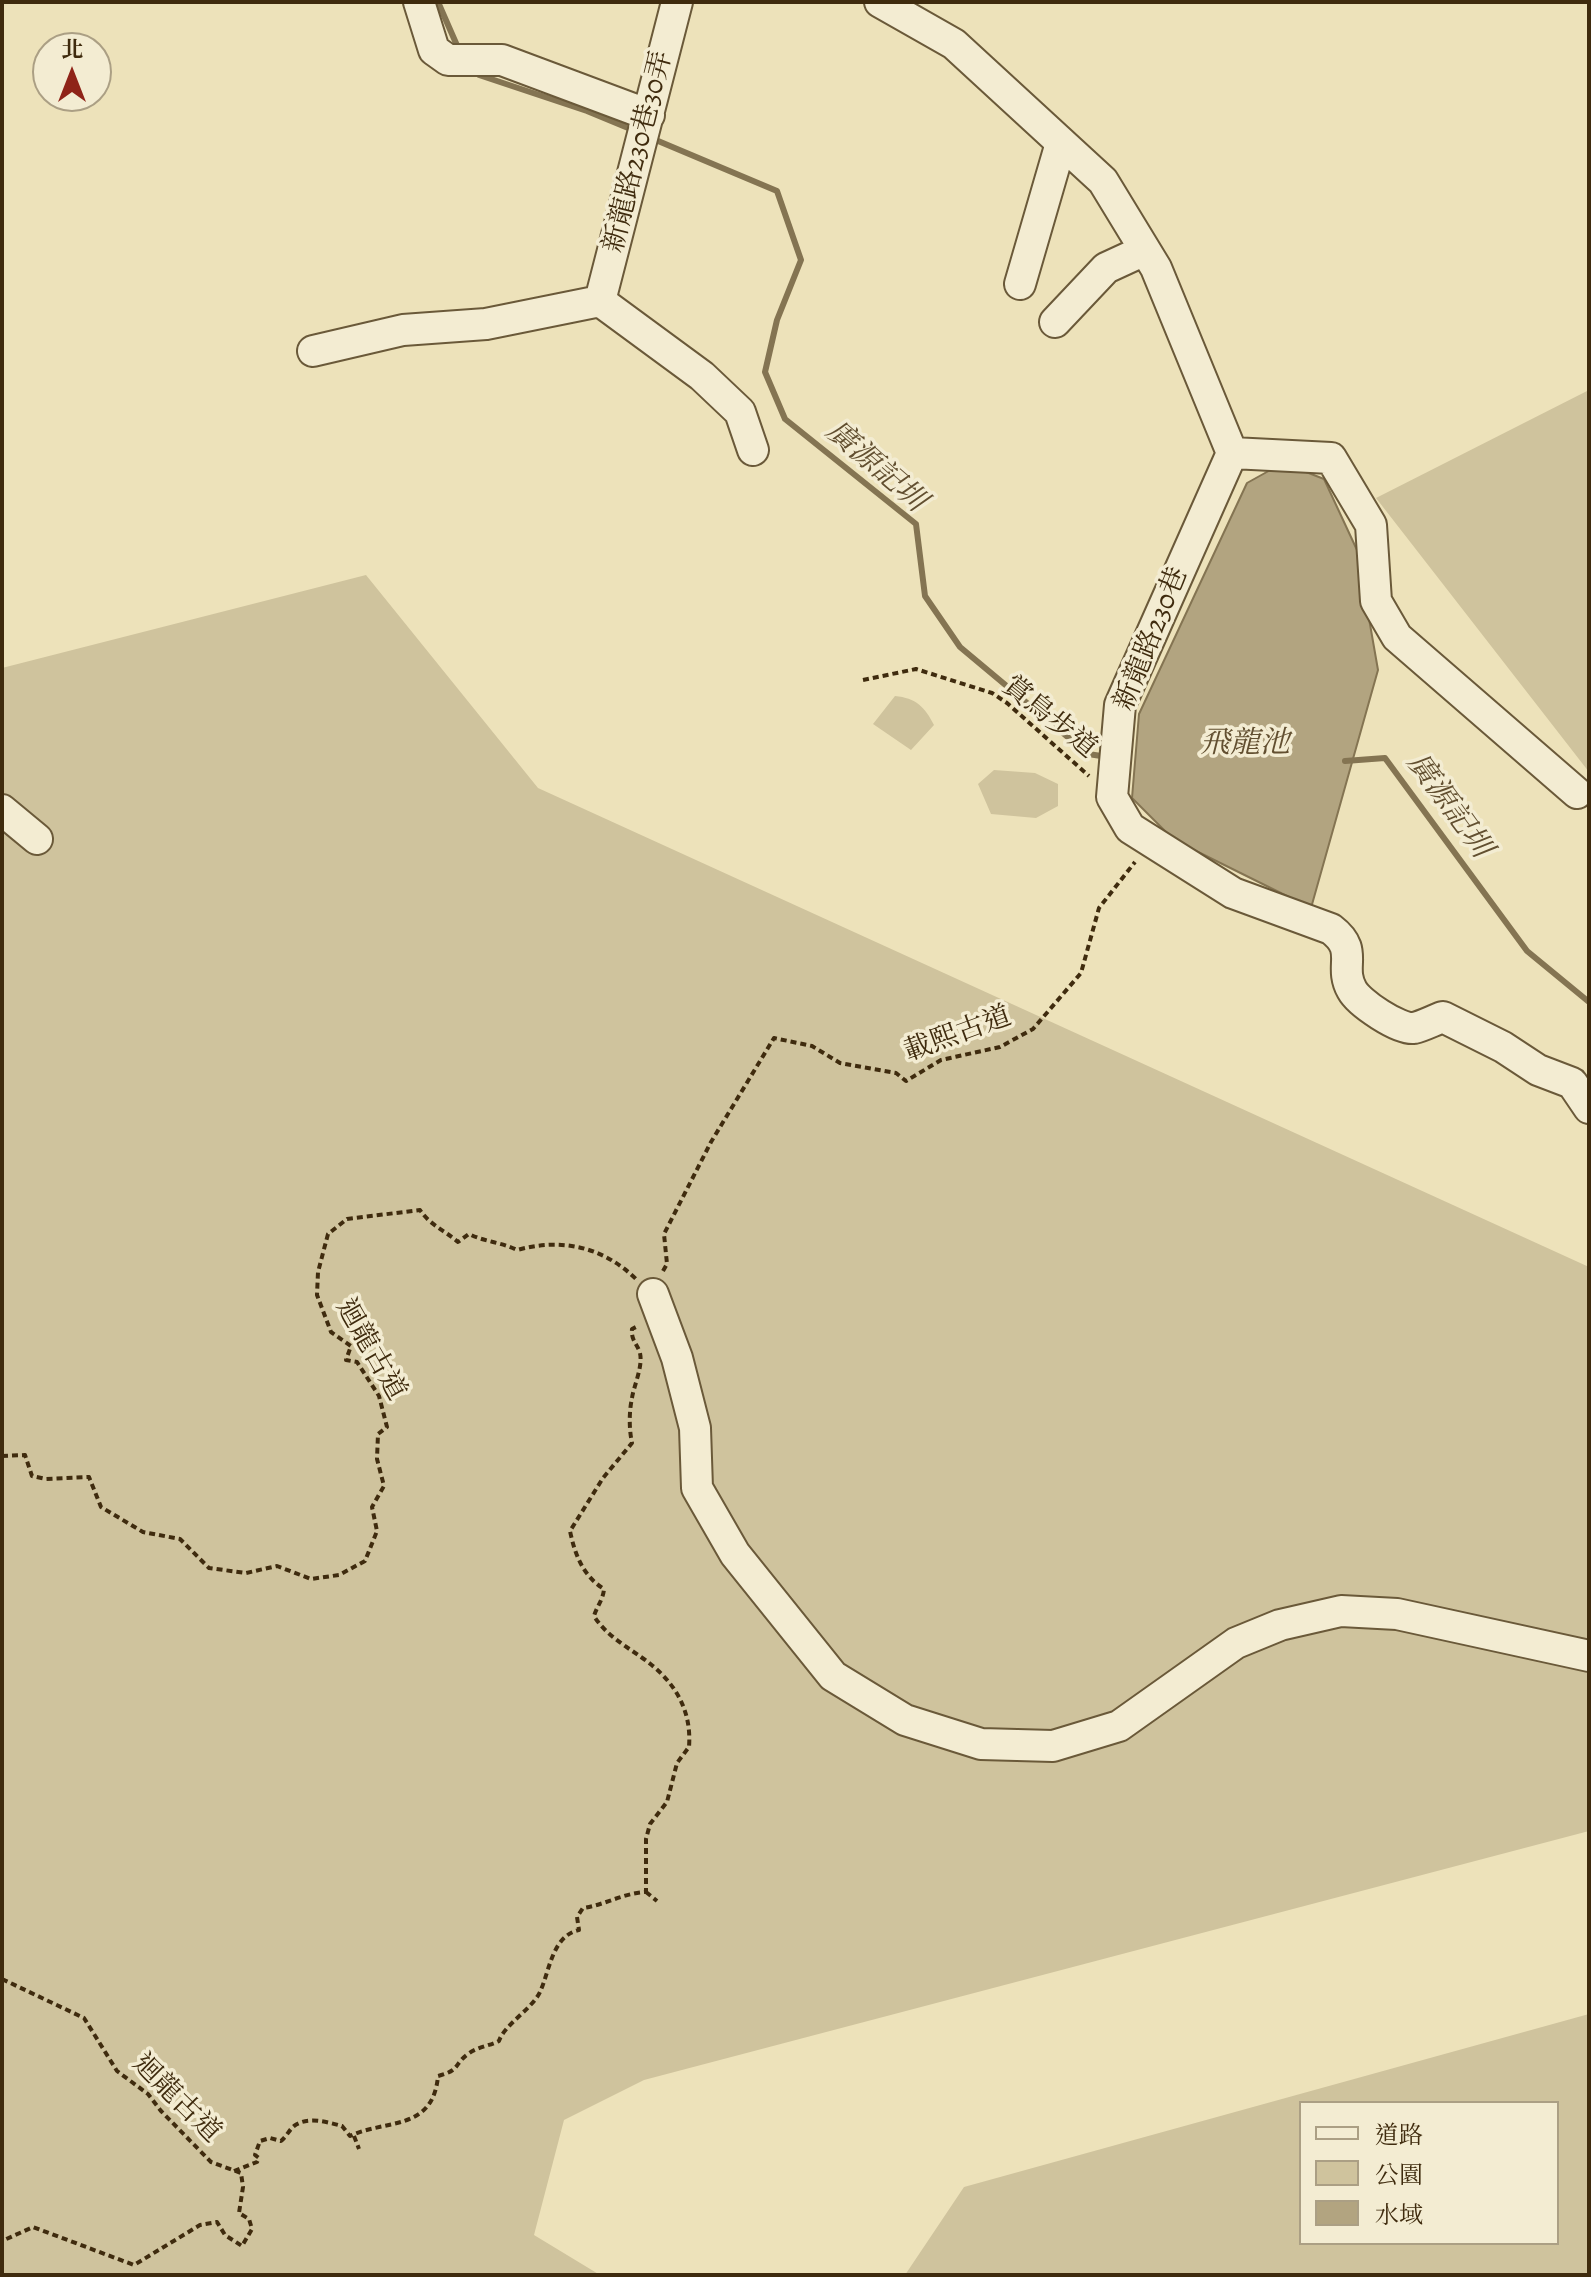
<!DOCTYPE html>
<html>
<head>
<meta charset="utf-8">
<style>
	body { margin:0 }
	#map { position:relative; width:1591px; height:2277px; overflow:hidden; background:#ede2ba; font-family:Alegreya,"Noto Serif TC",serif }
	canvas { display:block }
	.frame { position:absolute; inset:0; border:4px solid #3f2b0e; pointer-events:none }
	.legend { position:absolute; left:1299px; top:2101px; width:260px; height:144px; box-sizing:border-box; background:#f3ecd2; border:2px solid #ab9f84; margin:0; padding:10px 14px; list-style:none; font-size:24px; color:#3f2b0e }
	.legend li { display:flex; align-items:center; gap:16px; height:40px }
	.legend b { width:40px; border:2px solid #ab9f84 }
	.north { position:absolute; left:32px; top:32px; width:80px; height:80px; box-sizing:border-box; background:#f3ecd2; border:2px solid #ab9f84; border-radius:50%; rotate:0deg; font-size:22px; font-weight:700; line-height:32px; text-align:center; color:#3f2b0e }
	.north::after { content:''; display:block; margin:auto; width:28px; height:36px; background:#8f2418; clip-path:polygon(50% 0,100% 100%,50% 72%,0 100%) }
</style>
</head>
<body>
<div id="map">
<canvas width="1591" height="2277"></canvas>
<div class="frame"></div>
<ul class="legend">
<li><b style="height:10px;background:#f3ecd2"></b>道路</li>
<li><b style="height:22px;background:#cfc39d"></b>公園</li>
<li><b style="height:22px;background:#b2a480"></b>水域</li>
</ul>
<div class="north">北</div>
</div>
<script>
const ctx = document.querySelector('canvas').getContext('2d');
ctx.lineJoin = 'round';
function fillPath(path, color) {
  ctx.fillStyle = color;
  ctx.fill(path, 'evenodd');
}
function stroke(path, color, width, dash) {
  ctx.strokeStyle = color;
  ctx.lineWidth = width;
  ctx.lineCap = dash ? 'butt' : 'round';
  ctx.setLineDash(dash || []);
  ctx.stroke(path);
}
function label(font, color, halo, rows, align = 'center') {
  ctx.font = font + ' Alegreya,"Noto Serif TC",serif';
  ctx.lineWidth = 7;
  ctx.setLineDash([]);
  ctx.textBaseline = 'middle';
  ctx.strokeStyle = halo;
  ctx.fillStyle = color;
  for (const [text, x, y, turn = 0] of rows) {
    ctx.save();
    ctx.translate(x, y);
    ctx.rotate((+turn || 0) * Math.PI / 180);
    ctx.textAlign = isNaN(turn) ? turn : align;
    if (halo) ctx.strokeText(text, 0, 0);
    ctx.fillText(text, 0, 0);
    ctx.restore();
  }
}
const green = new Path2D(`
	M1589,390V772L1376,498Z
	M366,575L538,788L1589,1267V1831L644,2080L564,2120L534,2235L600,2275H2V668Z
	M895,696C916,698 925,707 934,725L911,750L873,724Z
	M994,770L1035,773L1058,784V806L1036,818L991,814L978,784Z
	M1589,2014V2275H905L964,2187ZM1557,2103V2243H1301V2103Z`);
const water = new Path2D(`
	M1283,463L1324,479L1357,550L1378,670L1311,908L1174,840L1132,798L1139,714L1247,483Z`);
const stream = new Path2D(`
	M438,2L459,50
	M473,69L479,75L587,111L633,130
	M651,138L777,191L801,260L777,320L765,372L785,419L916,524L925,596L960,647L1088,754L1108,757
	M1345,761L1385,758L1527,951L1589,1002`);
const path = new Path2D(`
	M863,680L916,669L992,693L1007,703L1089,776
	M663,1271L667,1264L664,1234L711,1142L774,1038L812,1046L840,1063L896,1073L906,1081L941,1060L1000,1047L1033,1029L1081,973L1099,908L1135,862
	M2,1456L25,1455L32,1476L46,1479L89,1477L101,1507L143,1532L180,1539L209,1568L246,1573L277,1566L311,1579L339,1575L365,1561L377,1531L372,1507L384,1486L377,1459L378,1434L387,1427L379,1396L357,1362L346,1360L351,1346L331,1332L317,1295L318,1272L328,1234L347,1219L420,1210C430,1225 444,1230 458,1242L469,1234C485,1242 501,1242 517,1250C561,1238 602,1246 636,1279
	M646,1892L657,1901
	M2,1979L84,2018L117,2071L148,2094L161,2111L211,2162L241,2173L243,2187L239,2213L249,2219L252,2229L242,2246L225,2235L217,2222L200,2225L134,2265L33,2227L2,2241
	M354,2136L359,2149
	M234,2171L257,2162L259,2158L255,2155L260,2141L270,2138L281,2141C287,2136 289,2130 294,2126C308,2116 327,2122 342,2126L350,2136C385,2119 433,2132 438,2076C461,2070 453,2065 468,2054C477,2047 489,2046 499,2041C504,2025 532,2009 540,1992C550,1970 552,1936 579,1930L577,1917L583,1908C605,1905 623,1893 646,1892V1839L650,1824L667,1802L677,1763L689,1747C692,1708 673,1679 641,1657C624,1645 605,1634 594,1616C597,1606 603,1600 604,1589C583,1576 575,1555 570,1531L603,1478L632,1443C629,1429 629,1412 632,1398C634,1385 643,1367 640,1353C637,1343 631,1341 632,1329L638,1326`);
const minor = new Path2D(`
	M419,2L434,50L448,60H502L649,115
	M880,2L954,44L1103,181L1156,268L1232,453L1120,705L1112,797L1130,828L1233,893L1331,929C1360,951 1338,965 1352,990C1359,1003 1399,1030 1414,1028C1423,1026 1434,1020 1443,1017L1503,1047L1538,1070L1572,1083L1589,1108
	M1020,284L1061,143
	M600,301L677,2
	M1055,322L1106,268L1145,250
	M313,351L403,330L486,324L600,301L702,376L740,412L753,450
	M1232,453L1331,458L1371,525L1376,601L1397,637L1577,793
	M2,810L37,839
	M653,1294L677,1358L695,1428L697,1488L735,1554L833,1676L905,1720L981,1744L1053,1746L1119,1726L1236,1643L1280,1625L1341,1611L1397,1614L1589,1656`);
const streetNames = [
	["新龍路230巷30弄",639,152,-76],
	["新龍路230巷",1152,639,-68],
	["賞鳥步道",1049,718,39],
	["載熙古道",958,1035,-20],
	["迴龍古道",370,1350,60],
	["迴龍古道",176,2099,45]
];
const waterNames = [
	["廣源記圳",875,467,41],
	["飛龍池",1245,745],
	["廣源記圳",1448,806,54]
];
fillPath(green, '#cfc39d');
fillPath(water, '#b2a480');
stroke(water, '#847452', 2);
stroke(stream, '#847452', 6);
stroke(minor, '#6a5939', 34);
stroke(path, '#3f2b0e', 4, [6, 4]);
stroke(minor, '#f3ecd2', 30);
label('28px', '#3f2b0e', '#f3ecd2', streetNames);
label('italic 30px', '#624f30', '#f3ecd2', waterNames);
</script>
</body>
</html>
